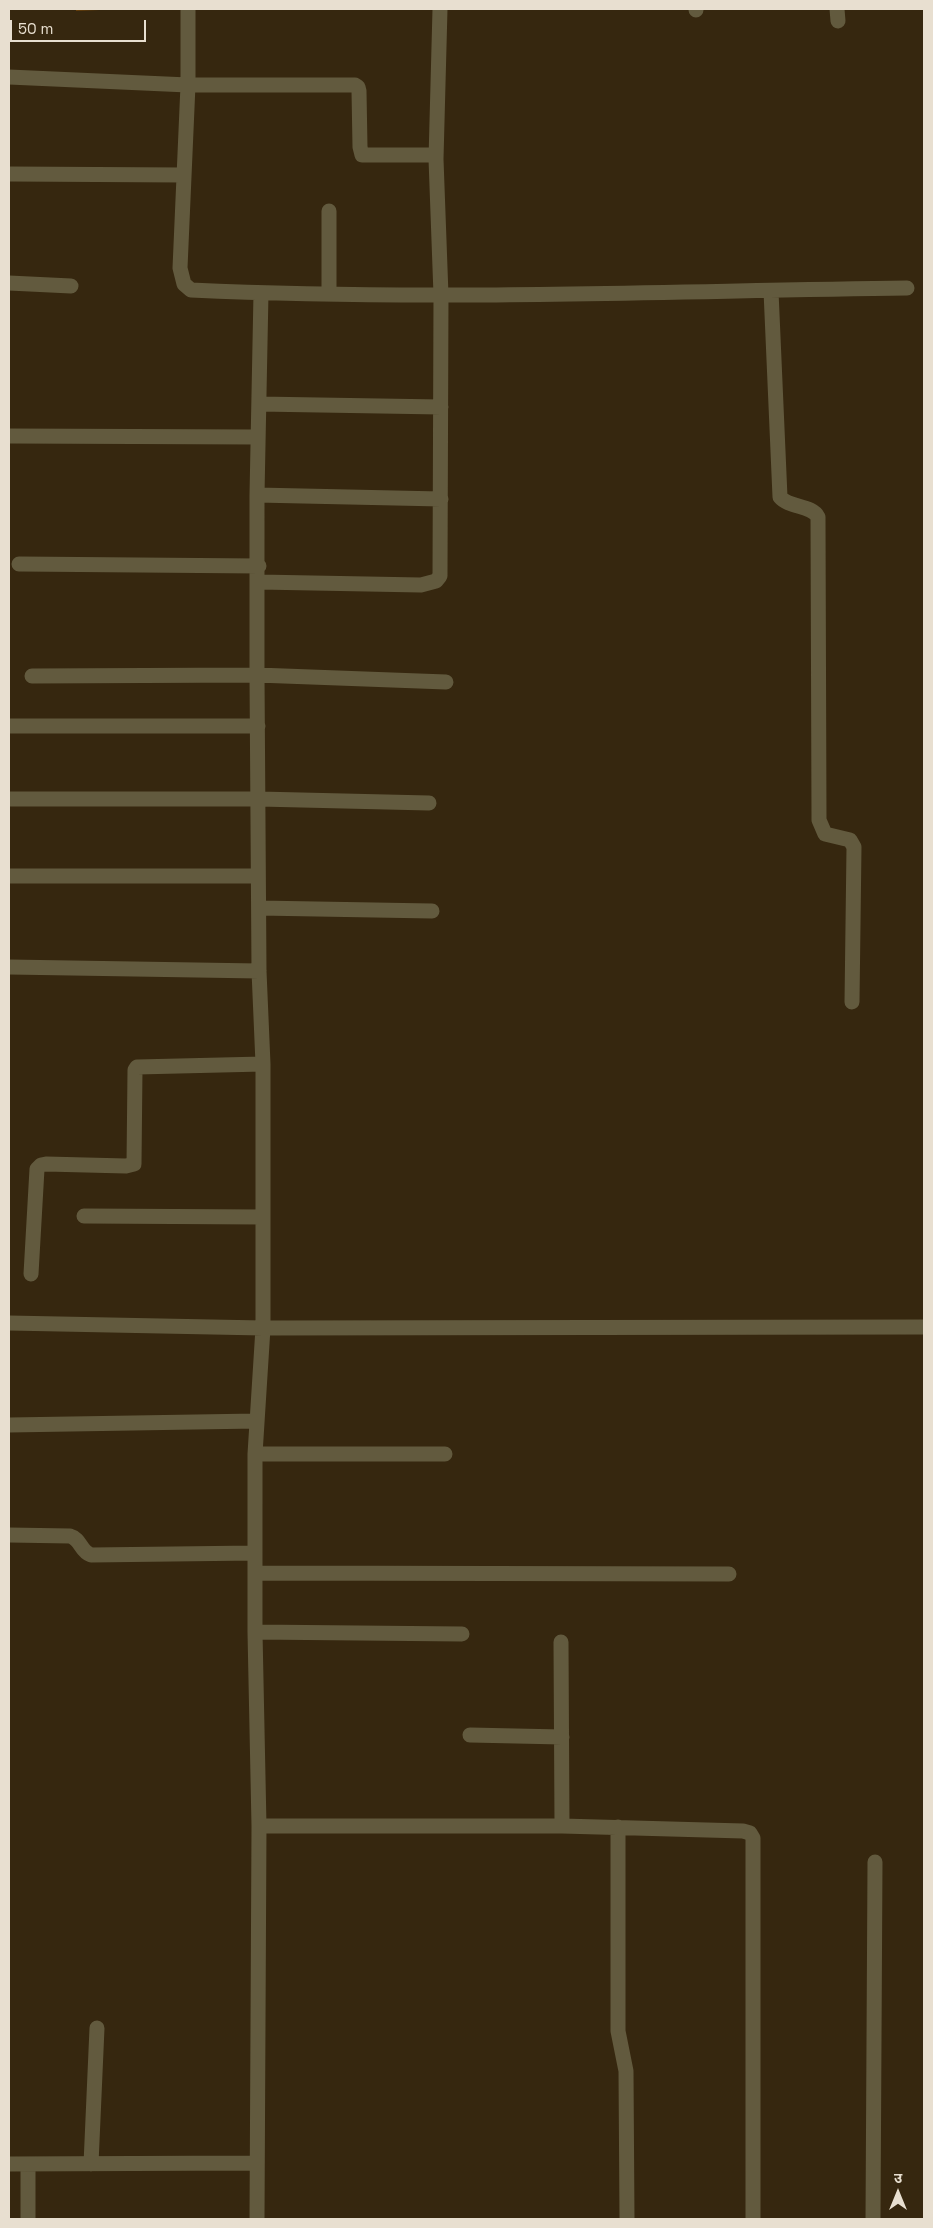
<!DOCTYPE html>
<html>
<head>
<meta charset="utf-8">
<style>
	body { margin:0 }
	#map { position:relative; width:933px; height:2228px; overflow:hidden; background:#36270f; font-family:"Space Grotesk","Noto Sans Devanagari",sans-serif }
	canvas { display:block }
	.frame { position:absolute; inset:0; border:10px solid #e8dfd0; pointer-events:none }
	.north { position:absolute; left:873px; top:2168px; width:50px; height:50px; -webkit-text-stroke:4px #36270f; paint-order:stroke; rotate:0deg; font-size:14px; font-weight:700; line-height:20px; text-align:center; color:#e8dfd0 }
	.north::after { content:''; display:block; margin:auto; width:18px; height:22px; background:#e8dfd0; clip-path:polygon(50% 0,100% 100%,50% 72%,0 100%) }
	.scale { position:absolute; left:10px; top:20px; width:136px; height:22px; box-sizing:border-box; border:2px solid #e8dfd0; border-top:0; padding-left:6px; font-size:15px; line-height:18px; white-space:nowrap; color:#e8dfd0; -webkit-text-stroke:4px #36270f; paint-order:stroke }
</style>
</head>
<body>
<div id="map">
<canvas width="933" height="2228"></canvas>
<div class="frame"></div>
<div class="north">उ</div>
<div class="scale">50 m</div>
</div>
<script>
const ctx = document.querySelector('canvas').getContext('2d');
ctx.lineJoin = 'round';
function stroke(path, color, width, dash) {
  ctx.strokeStyle = color;
  ctx.lineWidth = width;
  ctx.lineCap = dash ? 'butt' : 'round';
  ctx.setLineDash(dash || []);
  ctx.stroke(path);
}
function fillPath(path, color) {
  ctx.fillStyle = color;
  ctx.fill(path, 'evenodd');
}
const street = new Path2D(`
	M188,9V85L180,268L184,284L191,290C430,301 668,291 907,288
	M696,9V10
	M837,9L838,21
	M9,77L188,85H355L358,87L359,91L360,147L362,155H436
	M9,174L184,175
	M9,283L71,286
	M771,291L780,497C789,508 812,505 818,517L819,820L825,834L850,840L854,847L852,1002
	M329,294V211
	M259,404L441,407
	M9,436L258,437
	M257,495L441,499
	M19,564L259,566
	M259,582L421,585L436,581L440,576L441,295L436,159L440,9
	M32,676L257,675L446,682
	M9,726H258
	M9,799H259L429,803
	M9,876H258
	M259,908L432,911
	M9,967L259,971
	M84,1216L263,1217
	M31,1274L37,1169L41,1165L46,1164L126,1166L134,1164L135,1070L137,1067L263,1064
	M9,1323L263,1328L924,1327
	M9,1425L257,1421
	M255,1454H445
	M9,1535L70,1536C81,1539 80,1551 91,1555L255,1553
	M255,1573L729,1574
	M255,1632L462,1634
	M561,1642L562,1826
	M470,1735L562,1737
	M259,1826H562L743,1831L750,1833L753,1838V2219
	M618,1827V2031L626,2071L627,2219
	M9,2164L257,2163
	M28,2164V2219
	M91,2164L97,2028
	M257,2219L259,1826L255,1632V1454L263,1328V1064L259,971L257,675V495L261,293
	M873,2219L875,1862`);
const wall = new Path2D(`
	M76,9H123L76,11Z`);
stroke(street, '#625a3e', 15);
fillPath(wall, '#69400b');
</script>
</body>
</html>
